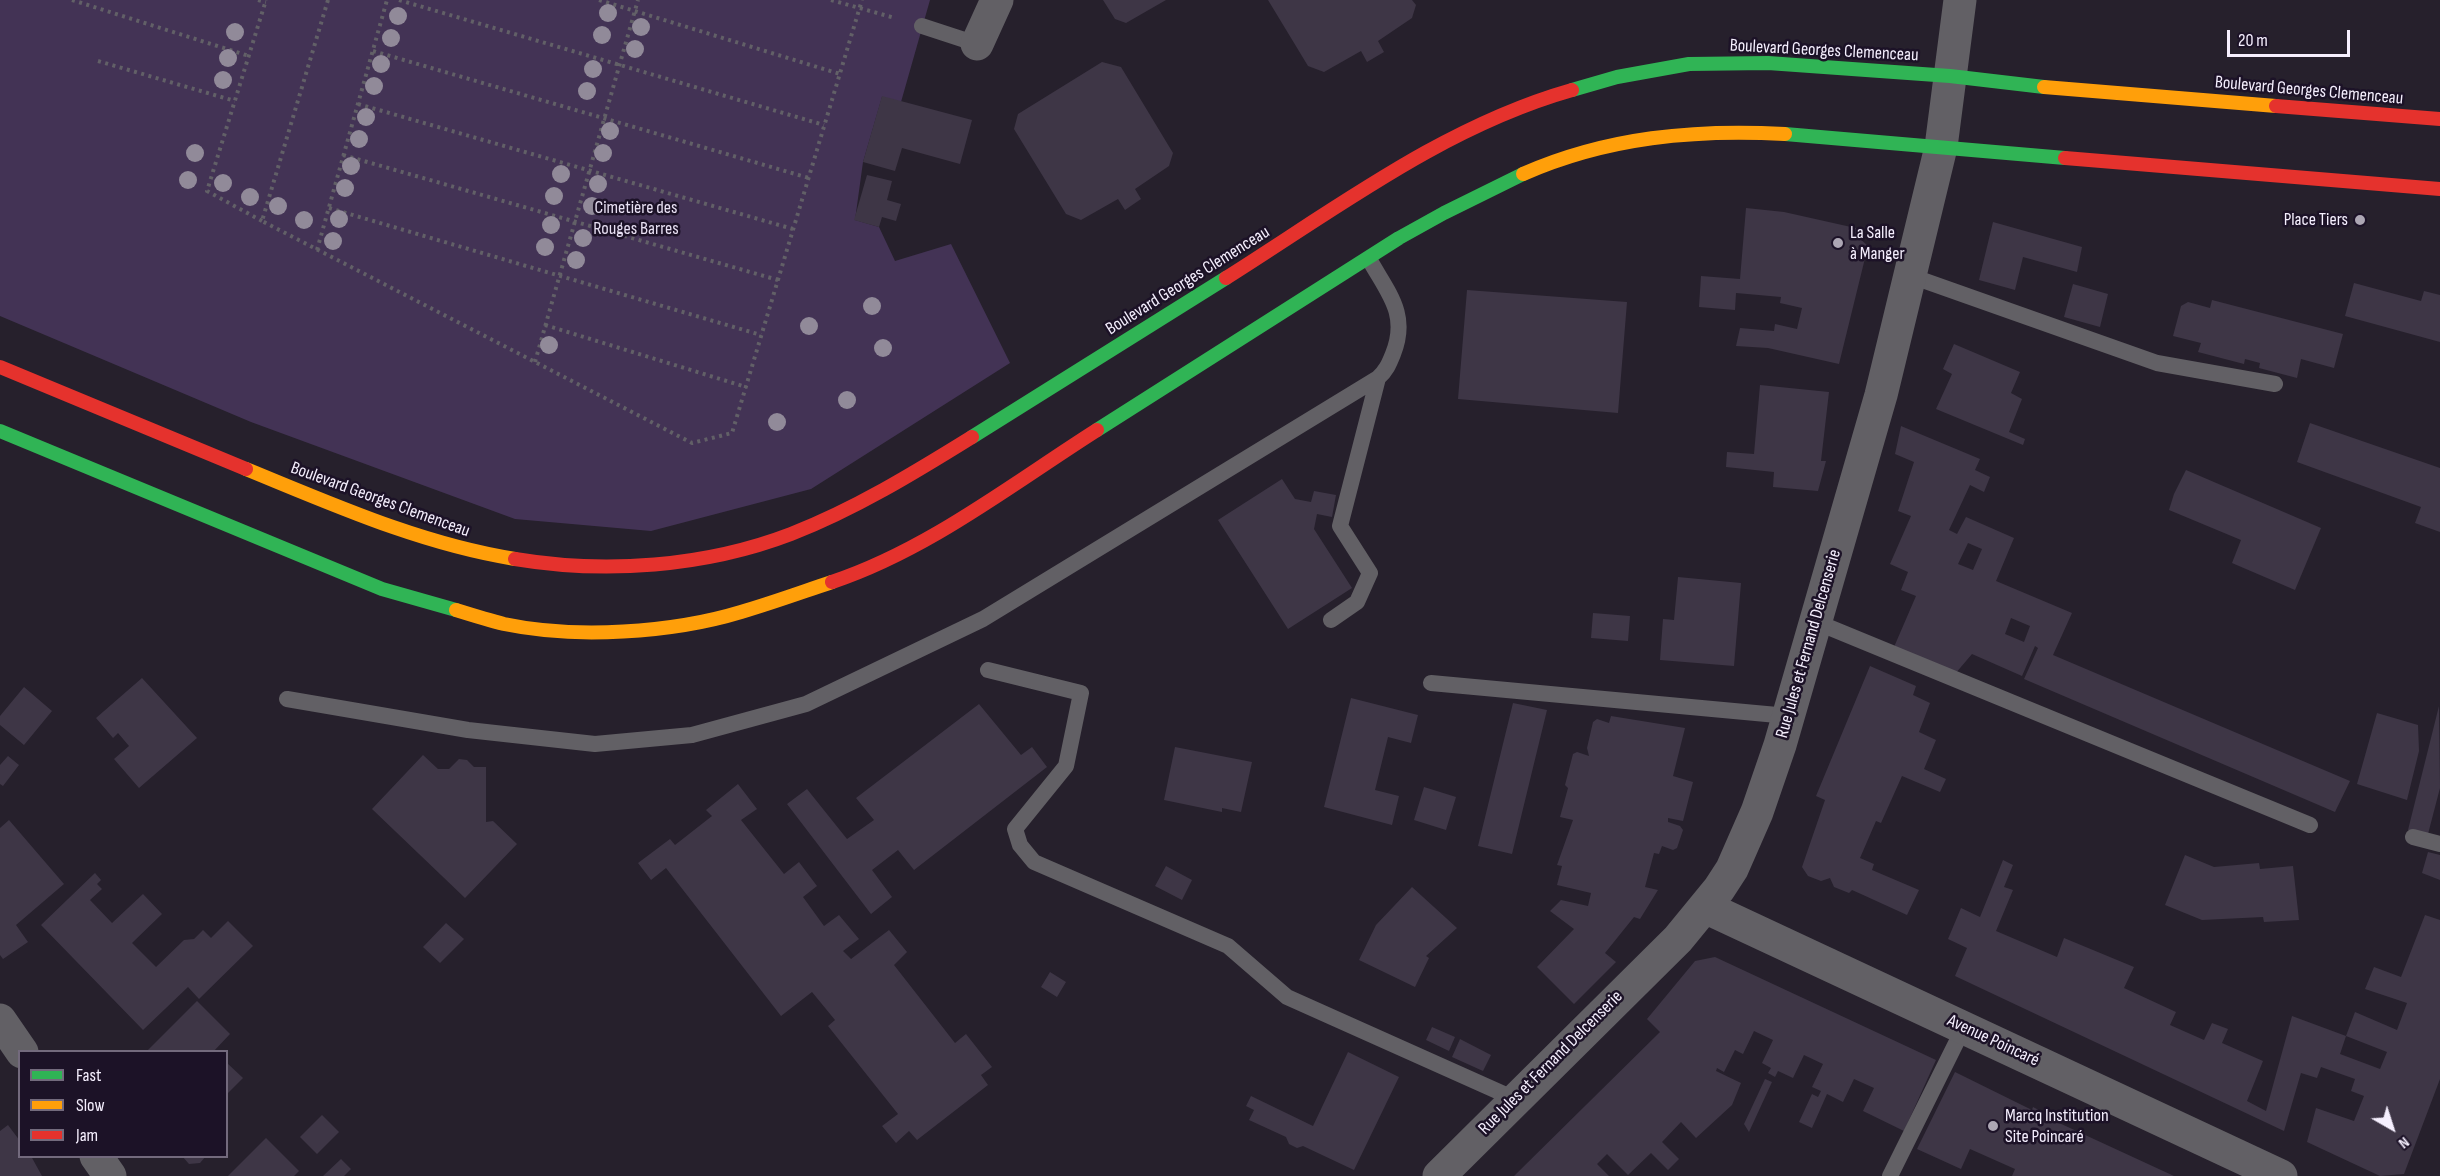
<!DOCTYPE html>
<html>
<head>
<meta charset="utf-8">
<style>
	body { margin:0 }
	#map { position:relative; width:2440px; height:1176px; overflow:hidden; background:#26202c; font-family:"Sofia Sans Condensed",sans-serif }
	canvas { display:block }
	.legend { position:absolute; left:18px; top:1050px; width:210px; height:108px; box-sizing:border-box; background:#1c1227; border:2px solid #736a7d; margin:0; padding:8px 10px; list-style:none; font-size:18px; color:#f5effe }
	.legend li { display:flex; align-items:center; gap:12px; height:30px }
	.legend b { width:30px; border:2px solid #736a7d }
	.north { position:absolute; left:2362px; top:1098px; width:60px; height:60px; -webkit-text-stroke:4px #1c1227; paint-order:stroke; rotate:141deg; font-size:16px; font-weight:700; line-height:24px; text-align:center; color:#f5effe }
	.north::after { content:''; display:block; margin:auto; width:21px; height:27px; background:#f5effe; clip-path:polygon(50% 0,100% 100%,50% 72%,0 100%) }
	.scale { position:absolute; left:2227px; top:30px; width:123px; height:27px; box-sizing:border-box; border:3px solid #f5effe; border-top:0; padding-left:8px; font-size:18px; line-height:21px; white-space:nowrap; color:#f5effe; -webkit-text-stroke:4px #1c1227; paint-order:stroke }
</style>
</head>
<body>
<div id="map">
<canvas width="2440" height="1176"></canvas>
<ul class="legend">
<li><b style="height:8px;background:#30b455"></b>Fast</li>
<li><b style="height:8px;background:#ff9f0a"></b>Slow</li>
<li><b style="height:8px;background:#e5322d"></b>Jam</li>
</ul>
<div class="north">N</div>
<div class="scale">20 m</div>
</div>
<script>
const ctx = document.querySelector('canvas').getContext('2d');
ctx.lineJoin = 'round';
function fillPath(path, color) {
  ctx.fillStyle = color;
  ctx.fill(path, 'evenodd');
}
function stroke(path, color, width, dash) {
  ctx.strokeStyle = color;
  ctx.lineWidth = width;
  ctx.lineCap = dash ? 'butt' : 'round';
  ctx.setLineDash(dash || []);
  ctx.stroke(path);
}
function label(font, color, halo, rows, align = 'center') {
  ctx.font = font + ' "Sofia Sans Condensed",sans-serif';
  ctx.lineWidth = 5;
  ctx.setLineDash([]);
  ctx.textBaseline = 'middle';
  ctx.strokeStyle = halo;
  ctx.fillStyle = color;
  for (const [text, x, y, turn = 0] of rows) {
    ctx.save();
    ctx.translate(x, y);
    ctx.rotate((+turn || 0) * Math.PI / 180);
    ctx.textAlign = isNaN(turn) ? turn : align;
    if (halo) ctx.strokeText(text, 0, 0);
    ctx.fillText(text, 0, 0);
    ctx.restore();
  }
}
const green = new Path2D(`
	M0,0H930L901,102L882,97L863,162L855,220L879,227L895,261L951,244L1010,363L811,489L651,531L515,519L251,422L0,316Z`);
const building = new Path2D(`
	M1103,0H1166L1126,23L1115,19Z
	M1268,0H1412L1416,5L1412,18L1378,41L1384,52L1367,62L1361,51L1324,72L1308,66Z
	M1102,62L1121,67L1173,153L1169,166L1135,189L1141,199L1125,210L1118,199L1081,220L1066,214L1014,129L1018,114Z
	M882,96L972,120L960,164L902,148L895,171L863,162Z
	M867,175L892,181L887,200L901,204L896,221L882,217L879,227L854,220Z
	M1746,208L1784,212L1860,229L1858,237L1868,246L1839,364L1768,348L1736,346L1740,328L1774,331L1775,324L1797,329L1802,308L1780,303L1781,297L1736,293L1735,310L1699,307L1701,276L1740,279Z
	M1993,222L2082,247L2077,272L2023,257L2015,290L1979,280Z
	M2354,283L2421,301L2424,291L2440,295V342L2345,316Z
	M2073,284L2108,294L2100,327L2064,317Z
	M1467,290L1627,302L1618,413L1458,399Z
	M2212,300L2343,334L2334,368L2301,359L2297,378L2259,368L2260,363L2245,359L2244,364L2198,352L2201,343L2173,336L2181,306L2188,302L2210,308Z
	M1954,344L2020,372L2011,393L2022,399L2009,432L2025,439L2023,445L1936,409L1952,374L1943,369Z
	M1760,385L1829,392L1821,461H1826L1818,491L1773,487L1774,472L1726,467L1727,452L1754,454Z
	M2310,423L2440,468V532L2415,523L2421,507L2297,462Z
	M1901,426L1980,459L1975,470L1990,477L1984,492L1970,485L1949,530L1957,534L1966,517L2014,538L1996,581L2072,613L2053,655L2350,781L2335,812L2024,679L2038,648L2035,646L2022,676L1972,654L1955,674L1894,647L1916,596L1901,590L1908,572L1890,564L1911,516L1898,511L1914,462L1895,454ZM1968,543L1982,549L1973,570L1958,564ZM2011,618L2030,626L2024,642L2005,634Z
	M2186,470L2321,528L2295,590L2232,563L2241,540L2169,510L2174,494Z
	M1282,479L1295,499L1311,502L1314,491L1336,495L1332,517L1317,514L1314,529L1352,588L1288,629L1218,520Z
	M1678,577L1741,583L1734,666L1660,660L1663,619L1674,620Z
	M1593,613L1630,616L1628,641L1591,638Z
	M1870,666L1916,686L1913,695L1930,703L1919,732L1936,740L1924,769L1946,779L1940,792L1902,776L1881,823L1876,821L1860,858L1874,864L1872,870L1919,890L1907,915L1861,894L1852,890L1849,893L1834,887L1830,878L1821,881L1808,876L1802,867L1825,800L1816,796Z
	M142,678L197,738L139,788L114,759L129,746L118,733L113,738L96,718Z
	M24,687L52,711L24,745L0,725V716Z
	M1351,698L1418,715L1411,743L1388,737L1375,790L1399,796L1392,825L1324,807Z
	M1513,703L1547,710L1512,854L1478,846Z
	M979,704L1021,755L1032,747L1047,767L914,870L898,850L872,870L892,897L871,914L787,804L807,789L847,839L874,820L856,798Z
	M2439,706L2440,788L2428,834L2408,830Z
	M2377,713L2418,725L2419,751L2407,800L2357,784Z
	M1611,716L1685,728L1673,776L1693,782L1683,821L1668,818V822L1680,826L1683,830L1677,848L1673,850L1662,846L1659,854L1654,853L1645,887L1658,890L1640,919L1634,917L1605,953L1616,962L1574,1004L1537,967L1574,929L1550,911L1561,900L1588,906L1591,893L1557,885L1562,866L1557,865L1573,820L1560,817L1568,788L1565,785L1573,754L1577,752L1589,756L1587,748L1593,722L1597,719L1609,723Z
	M1175,747L1252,762L1241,812L1222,808V812L1164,800Z
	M423,755L438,769H449L459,759L467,760L474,767H486V822L493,821L517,844L465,898L372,809Z
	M8,756L19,765L3,786L0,784V765Z
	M738,784L757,809L741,820L784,874L799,862L817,886L803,897L824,926L839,915L859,939L843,951L851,959L889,930L907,952L894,965L955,1043L966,1034L992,1067L981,1075L988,1085L917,1140L909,1131L896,1143L882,1126L898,1114L828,1026L835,1020L812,992L781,1016L666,868L651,880L638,863L670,839L675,845L712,816L706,810Z
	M1424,787L1456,797L1446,830L1414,820Z
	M9,820L64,884L16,925L28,942L3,959L0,955V828Z
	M2428,852L2440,855V880L2422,873Z
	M2185,855L2214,867L2259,863L2260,869L2293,866L2299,920L2264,922L2263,917L2202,920L2165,905Z
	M2003,860L2013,865L2004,887L2013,890L1996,931L2057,957L2064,938L2134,967L2124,988L2176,1012L2170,1025L2204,1040L2212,1023L2228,1029L2222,1043L2263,1061L2247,1101L2266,1111L2292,1016L2346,1036L2340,1054L2380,1069L2387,1052L2346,1036L2355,1012L2397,1030L2407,1003L2365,989L2374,967L2401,977L2425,915L2440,920V1079L2404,1174L2380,1176L2307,1142L2316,1108L2354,1121L2364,1096L2351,1091L2355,1079L2321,1067L2317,1078L2301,1073L2284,1131L1955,976L1967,948L1948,939L1961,908L1980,917Z
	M1166,866L1192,880L1182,900L1155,886Z
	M95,873L101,880L97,884L102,889L90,900L112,923L143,894L162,914L132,943L156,967L184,940L194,939L203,930L211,938L228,921L253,946L199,999L188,987L143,1030L41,925Z
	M1412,887L1457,928L1426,956L1429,958L1415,987L1359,960L1376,925Z
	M446,923L464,939L440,963L423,947Z
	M1715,957L1936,1060L1904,1131L1863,1111L1874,1088L1854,1079L1843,1102L1827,1094L1812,1128L1799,1122L1812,1094L1818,1097L1821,1091L1812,1087L1823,1064L1804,1055L1793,1078L1778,1071L1775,1077L1768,1073L1771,1068L1762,1063L1773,1040L1754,1031L1743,1054L1735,1050L1724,1072L1717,1068L1716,1071L1741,1083L1732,1105L1696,1138L1681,1122L1662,1142L1679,1159L1668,1170L1651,1153L1628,1175L1607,1154L1597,1164L1609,1176H1514L1660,1032L1647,1019L1695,961Z
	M1050,972L1066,982L1057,997L1041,987Z
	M197,1001L230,1034L213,1052H146Z
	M1432,1027L1455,1037L1449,1051L1426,1040Z
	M1460,1039L1491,1055L1483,1071L1452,1057Z
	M1348,1052L1399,1077L1354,1170L1303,1146L1297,1148L1289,1144L1286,1137L1249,1120L1254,1110L1246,1106L1251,1096L1313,1126Z
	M226,1062L243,1078L226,1095Z
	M1955,1072L2032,1110L2033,1107L2058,1120L2057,1122L2174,1176H2012L2015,1169L1970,1149L1961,1169L1917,1149Z
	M1765,1079L1772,1082L1749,1132L1744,1124Z
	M322,1115L339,1132L317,1154L300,1137Z
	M8,1125L20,1141V1156H31L42,1176H0V1131Z
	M266,1138L299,1171L294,1176H228Z
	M182,1156H206L200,1163L189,1164Z
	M341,1159L351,1169L344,1176H323Z`);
const path = new Path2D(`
	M72,0L249,56
	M258,0L266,2
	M328,0L262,221L692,443L732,433L862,0
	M399,0L824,125
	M599,0L840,74
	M831,0L895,18
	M373,51L809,178
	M98,61L235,101
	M358,104L793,229
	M343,155L778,280
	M329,208L761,335
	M262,221L207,191L266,0
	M317,250L387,0
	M545,325L746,387
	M535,362L638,0`);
const lane = new Path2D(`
	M922,26L977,44
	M1911,276L2157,363L2275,384
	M1331,620L1357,602L1370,573L1340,526L1378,378
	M1816,622L2310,825
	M988,670L1081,693L1066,766L1015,829L1020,845L1034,862L1228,946L1287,997L1515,1099
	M1431,683L1788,716
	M287,699L468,730L595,744L692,735L806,704L983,619L1378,378C1386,371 1389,364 1393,354C1409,314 1388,293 1369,259
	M2413,837L2440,844
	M1890,1176L1964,1027`);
const street = new Path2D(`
	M977,44L997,0
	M1705,907L2281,1176
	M0,1020L22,1052
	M96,1156L110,1176
	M1439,1176L1678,939L1719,889L1732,869L1757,812L1780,745L1881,395L1941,147L1960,0`);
const fast = new Path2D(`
	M1572,90L1617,77L1689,64L1768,63L1950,76L2044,87
	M1785,134L2065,158
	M1097,430L1399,238L1444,213L1523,174
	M0,431L382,589L456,610
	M972,437L1226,278`);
const slow = new Path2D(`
	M2044,87L2276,106
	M1523,174C1607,137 1695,129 1785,134
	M246,469C334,505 421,544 515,559
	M456,610C472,615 488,620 504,624C575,639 672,633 741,612C772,603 802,592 832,582`);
const jam = new Path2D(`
	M2276,106L2440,119
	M2065,158L2440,189
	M1226,278C1337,208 1445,126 1572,90
	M0,367L246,469
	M515,559C605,574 705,567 791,534C855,509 914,473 972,437
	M832,582C928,550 1012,484 1097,430`);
const trees = [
	[608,13],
	[398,16],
	[641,27],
	[235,32],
	[602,35],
	[391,38],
	[635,49],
	[228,58],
	[381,64],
	[593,69],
	[223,80],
	[374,86],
	[587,91],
	[366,117],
	[610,131],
	[359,139],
	[195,153],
	[603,153],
	[351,166],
	[561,174],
	[188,180],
	[223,183],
	[598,184],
	[345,188],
	[554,196],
	[250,197],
	[278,206],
	[592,206],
	[339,219],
	[304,220],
	[551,225],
	[583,238],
	[333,241],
	[545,247],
	[576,260],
	[872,306],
	[809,326],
	[549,345],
	[883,348],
	[847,400],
	[777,422]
];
const markers = [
	[2360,220,6,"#ada7b4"],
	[1838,243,6,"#ada7b4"],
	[1993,1126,6,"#ada7b4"]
];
const streetNames = [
	["Boulevard Georges Clemenceau",1824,51,3],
	["Boulevard Georges Clemenceau",2309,91,5],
	["Boulevard Georges Clemenceau",1188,281,-32],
	["Boulevard Georges Clemenceau",380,500,20],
	["Rue Jules et Fernand Delcenserie",1809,644,-74],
	["Avenue Poincaré",1993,1041,25],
	["Rue Jules et Fernand Delcenserie",1551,1063,-45]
];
const parkNames = [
	["Cimetière des",636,208],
	["Rouges Barres",636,229]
];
const poiNames = [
	["Place Tiers",2348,220,"right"],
	["La Salle",1850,233],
	["à Manger",1850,254],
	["Marcq Institution",2005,1116],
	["Site Poincaré",2005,1137]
];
fillPath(green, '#433355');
fillPath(building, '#3e3646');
stroke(path, '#626067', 4, [3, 4.5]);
stroke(lane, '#626065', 16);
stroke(street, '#626065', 33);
stroke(fast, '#30b455', 14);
stroke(slow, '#ff9f0a', 14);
stroke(jam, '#e5322d', 14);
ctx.fillStyle = '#918a99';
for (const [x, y] of trees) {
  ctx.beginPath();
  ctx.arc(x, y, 9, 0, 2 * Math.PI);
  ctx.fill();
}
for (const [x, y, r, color] of markers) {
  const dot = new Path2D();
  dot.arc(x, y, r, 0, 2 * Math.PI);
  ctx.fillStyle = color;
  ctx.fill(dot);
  stroke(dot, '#1c1227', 2);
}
label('18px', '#f5effe', '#1c1227', streetNames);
label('18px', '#e8e0f3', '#1c1227', parkNames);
label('18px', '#f5effe', '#1c1227', poiNames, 'left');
</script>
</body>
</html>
